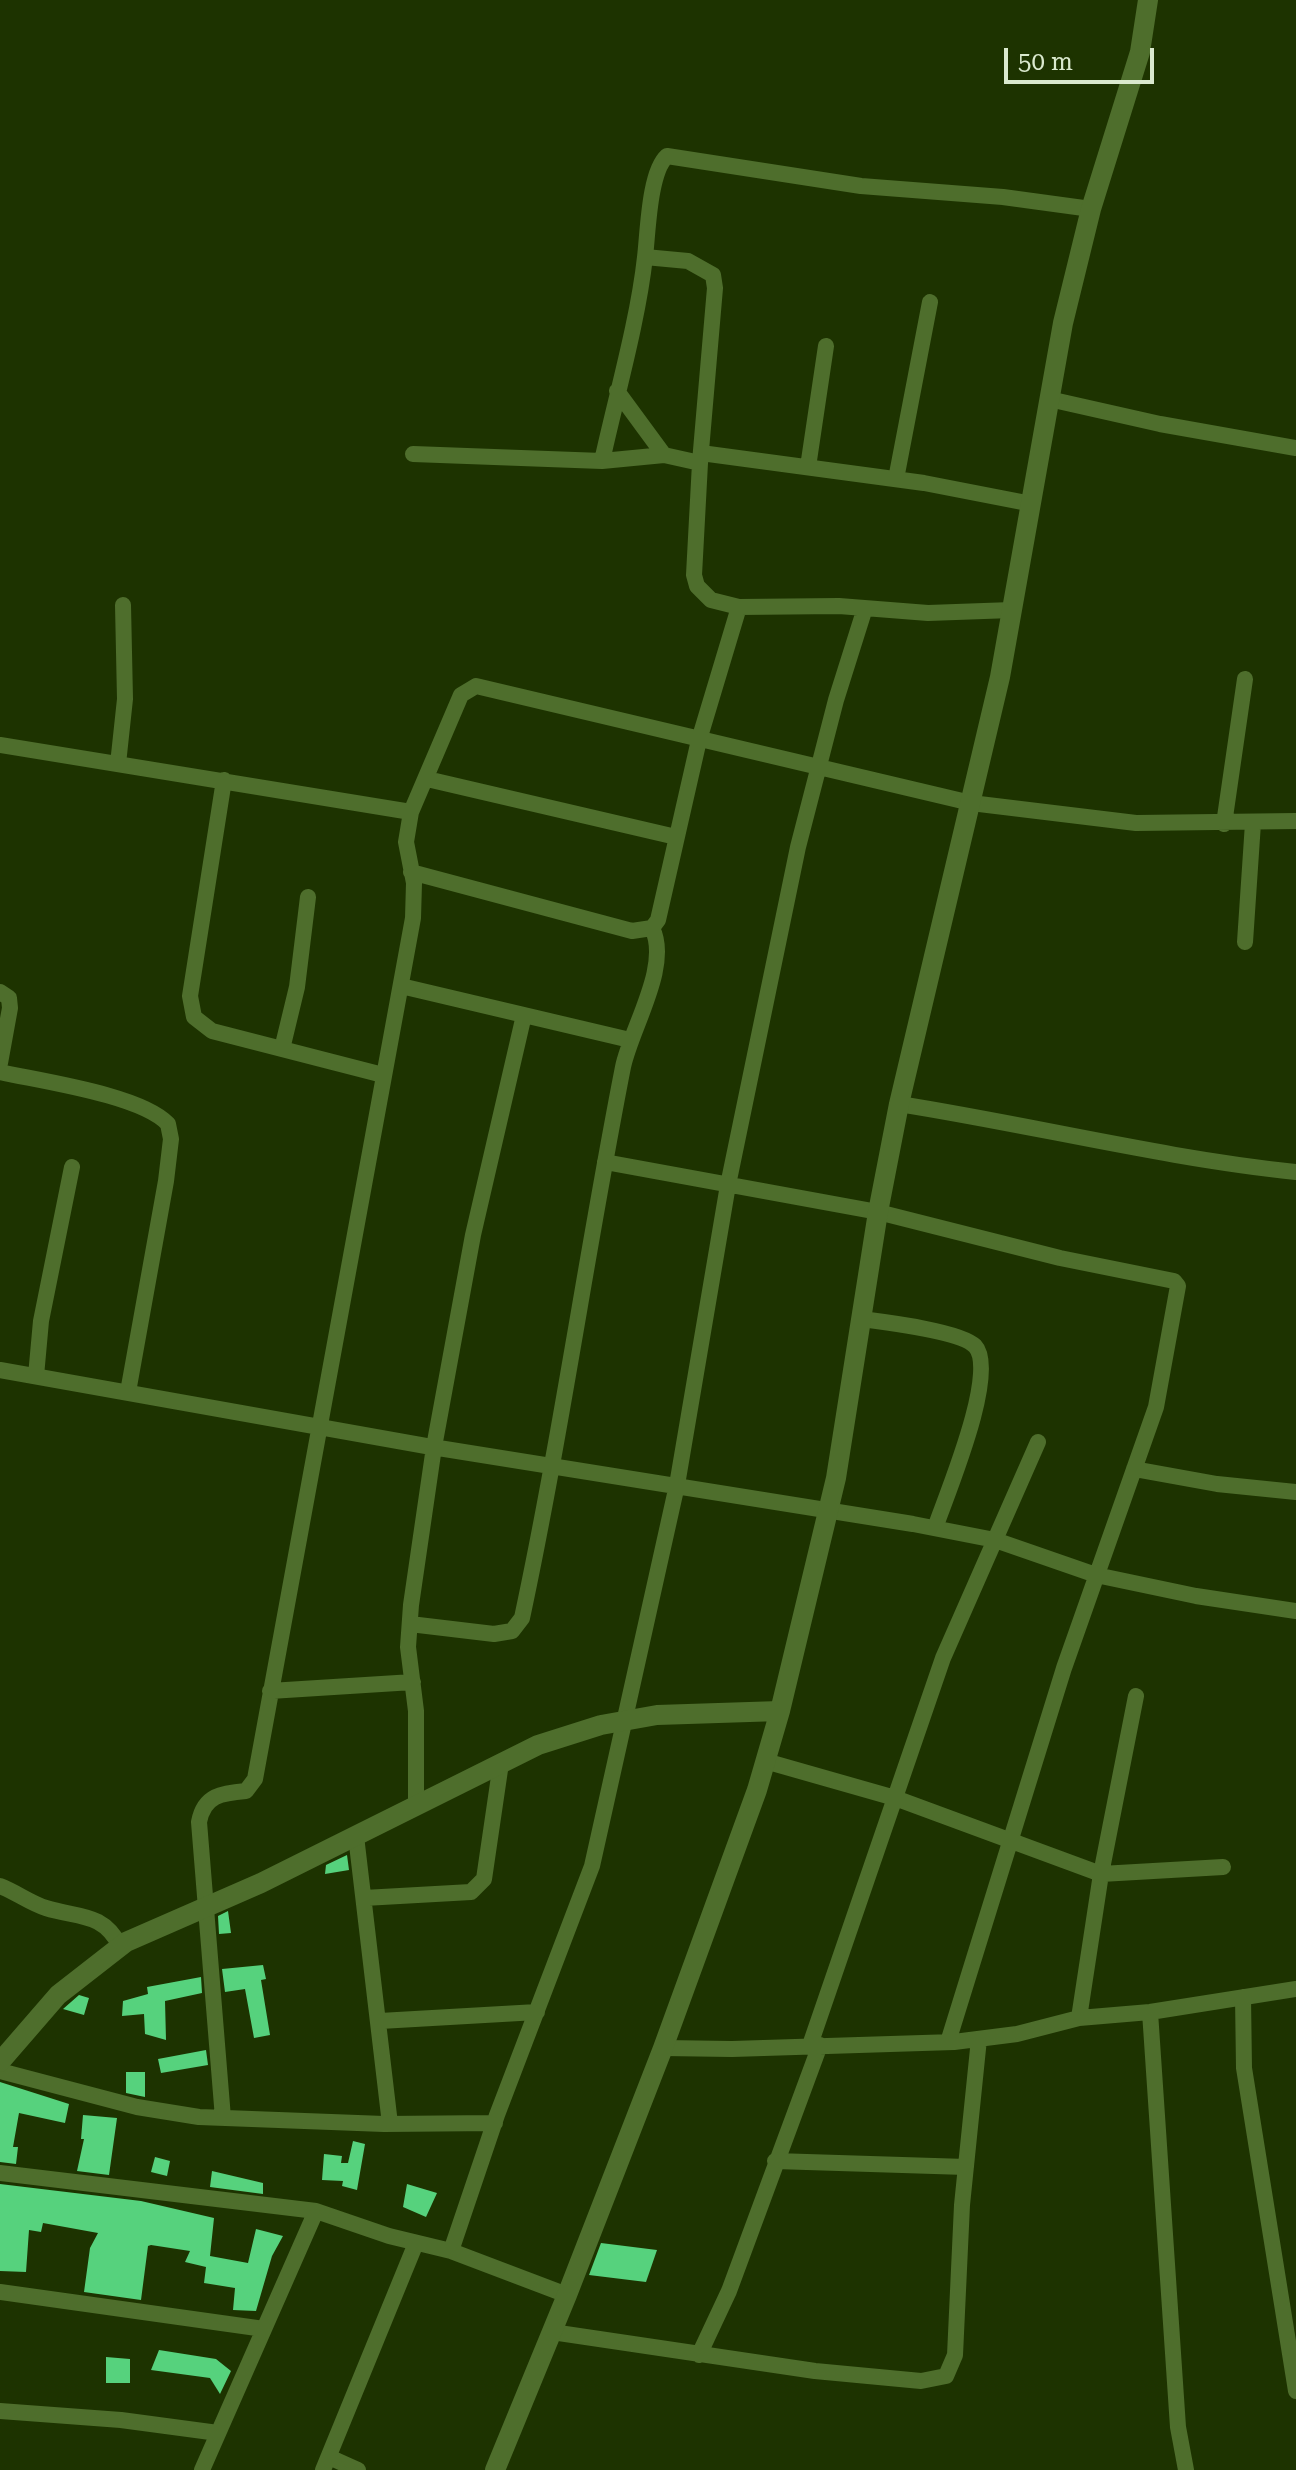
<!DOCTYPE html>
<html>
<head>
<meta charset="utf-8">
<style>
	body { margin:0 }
	#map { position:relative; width:1296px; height:2470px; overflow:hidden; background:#1d3300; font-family:"Roboto Serif",serif }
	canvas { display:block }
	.scale { position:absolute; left:1004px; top:48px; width:150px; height:36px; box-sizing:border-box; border:4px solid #dae9ce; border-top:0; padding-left:10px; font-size:24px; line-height:28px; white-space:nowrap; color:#dae9ce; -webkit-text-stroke:6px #1d3300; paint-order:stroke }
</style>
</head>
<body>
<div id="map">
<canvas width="1296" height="2470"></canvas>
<div class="scale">50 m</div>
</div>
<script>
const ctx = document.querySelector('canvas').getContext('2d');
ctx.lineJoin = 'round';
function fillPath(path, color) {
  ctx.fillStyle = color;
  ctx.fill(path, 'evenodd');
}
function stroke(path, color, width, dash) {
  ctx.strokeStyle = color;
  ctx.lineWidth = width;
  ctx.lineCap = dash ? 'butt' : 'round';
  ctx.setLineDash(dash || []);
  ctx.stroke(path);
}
const building = new Path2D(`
	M347,1855L349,1870L325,1874L326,1865Z
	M228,1911L231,1933L219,1934L218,1916Z
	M263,1965L266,1979L261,1980L270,2035L254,2038L245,1989L225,1992L222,1969Z
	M201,1977L202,1993L165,2001L166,2040L145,2034L144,2014L122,2016L123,2001L148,1994L147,1987Z
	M79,1995L89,1998L84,2015L63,2009Z
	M206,2050L208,2065L161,2073L158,2059Z
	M126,2072H145V2097L126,2093Z
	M0,2082L69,2104L65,2123L19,2113L13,2147H18L16,2164L0,2162Z
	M83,2115L117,2118L109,2175L77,2171L84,2139H81Z
	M353,2141L365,2144L357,2190L342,2186L343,2181L322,2180L324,2154L342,2156L341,2163H348Z
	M155,2157L170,2161L167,2176L151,2172Z
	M212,2171L263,2183V2194L210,2187Z
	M0,2184L141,2201L214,2218L210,2256L248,2263L256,2229L283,2236L272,2256L256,2311L233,2310L235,2288L204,2283L206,2267L185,2262L190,2251L151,2245L148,2246L141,2300L84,2292L90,2248L98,2233L43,2223L41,2232L29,2230L26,2272L0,2271Z
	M407,2184L437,2193L426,2217L403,2207Z
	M601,2243L657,2250L646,2282L589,2275Z
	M159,2350L216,2359L231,2371L220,2394L210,2378L151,2370Z
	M106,2357L130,2359V2383H106Z`);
const minor = new Path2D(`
	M645,257L688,261L713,275L715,288L700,462
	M617,391L664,455
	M1049,399L1160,424L1296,448
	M701,453L924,483L1032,504
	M413,454L602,461L664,455L700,463L694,575L697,586L711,600L739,607L839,606L928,613L1012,610
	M602,461C616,397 638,321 645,257C648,233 649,172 667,156L861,186L1003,197L1091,209
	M808,467L826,346
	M896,479L930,302
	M0,745L411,812
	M118,764L125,699L123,605
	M427,779L676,837
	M224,780L190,996L194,1017L212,1031L383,1075
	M1224,824L1245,679
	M411,872L632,931L652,928L658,920L699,740L739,607
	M1245,942L1253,823
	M401,986L630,1040
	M0,992L9,998L10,1008L0,1063
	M282,1049L297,987L308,897
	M0,1072C40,1081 141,1095 168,1124L171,1139L166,1181L128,1392
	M899,1104C1032,1125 1163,1158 1296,1172
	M605,1162L878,1212L1060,1258L1174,1281L1178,1286L1156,1407L1064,1668L948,2042
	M861,1319C884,1322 960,1331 975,1346C999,1371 946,1496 935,1528
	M0,1370L426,1446L913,1524L995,1540L1096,1575L1196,1596L1296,1611
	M36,1376L41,1321L72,1167
	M1134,1469L1217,1484L1296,1492
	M410,1624L494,1634L512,1631L522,1618C561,1435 587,1250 623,1067C631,1028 671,966 652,928
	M270,1691L413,1682
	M765,1761L895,1798L1101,1874L1223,1867
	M416,1805V1711L408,1647L411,1605L434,1447L473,1235L524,1015
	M356,1836L390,2124
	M0,1886C16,1892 30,1903 46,1908C78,1918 103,1912 120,1946
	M364,1898L471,1892L484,1879L501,1763
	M1243,1997L1244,2068L1296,2391
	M1150,2012L1178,2427L1186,2470
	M1079,2018L1101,1874L1136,1696
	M380,2021L537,2012
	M810,2045L943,1658L1038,1442
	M663,2048L732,2049L954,2042L1017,2034L1079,2018L1150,2012L1296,1989
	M0,2071L137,2107L199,2117L384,2124L495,2123
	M223,2118L199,1822C204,1795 222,1793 246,1791L255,1779L413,918L414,883L406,842L411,812L461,695L476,686L971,803L1136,823L1296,821
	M775,2161L966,2167
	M0,2173L316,2211L389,2236L451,2251L497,2115L592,1866L677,1485L728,1185L798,847L836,700L865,608
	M451,2251L567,2295
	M0,2292L264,2329
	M552,2332L815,2371L921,2381L946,2376L955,2355L962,2205L979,2039
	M699,2355L729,2291L820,2045
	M0,2411L121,2420L218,2433
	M329,2457L358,2470
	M202,2470L316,2211
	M323,2470L416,2243`);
const tertiary = new Path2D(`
	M0,2062L58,1995L126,1942L261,1883L538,1745L601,1725L657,1715L780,1711
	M495,2470L567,2295L663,2048L757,1790L780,1711L836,1478L878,1212L899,1104L1000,677L1063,323L1091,209L1140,52L1148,0`);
fillPath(building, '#56d27d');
stroke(minor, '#4e6e2c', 16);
stroke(tertiary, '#4e6e2c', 20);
</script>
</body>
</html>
